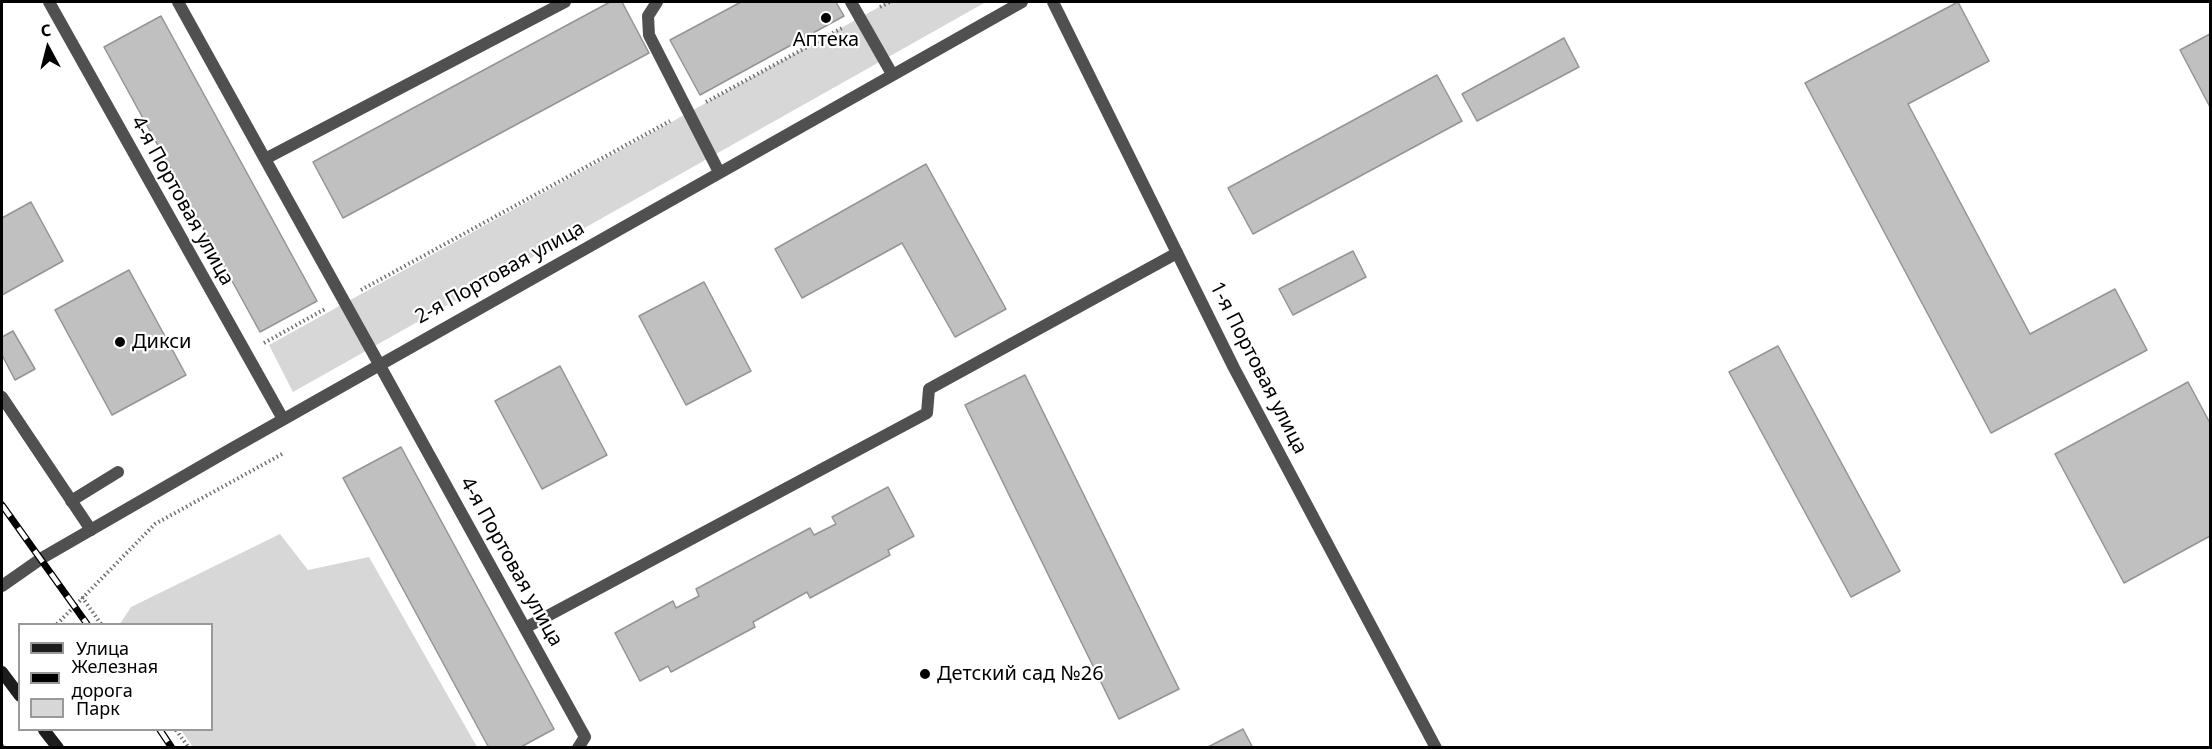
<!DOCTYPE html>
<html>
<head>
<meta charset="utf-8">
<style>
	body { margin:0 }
	#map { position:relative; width:2212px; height:749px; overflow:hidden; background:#fff; font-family:"Noto Sans",sans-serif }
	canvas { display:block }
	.frame { position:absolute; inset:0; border:3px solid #000; pointer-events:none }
	.legend { position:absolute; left:18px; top:623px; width:195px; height:108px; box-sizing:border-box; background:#fff; border:2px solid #999; margin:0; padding:8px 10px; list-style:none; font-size:18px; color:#000 }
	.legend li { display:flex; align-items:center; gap:12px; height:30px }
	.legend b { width:30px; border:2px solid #999 }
	.north { position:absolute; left:18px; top:18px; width:60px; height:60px; -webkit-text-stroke:4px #fff; paint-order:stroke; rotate:353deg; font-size:16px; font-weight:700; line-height:24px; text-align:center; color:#000 }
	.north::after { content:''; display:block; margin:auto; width:21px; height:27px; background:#000; clip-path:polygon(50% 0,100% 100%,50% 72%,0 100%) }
</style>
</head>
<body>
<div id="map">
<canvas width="2212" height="749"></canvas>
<div class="frame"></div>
<ul class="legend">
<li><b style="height:8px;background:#1d1d1d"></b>Улица</li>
<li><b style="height:8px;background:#000"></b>Железная дорога</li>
<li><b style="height:16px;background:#d7d7d7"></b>Парк</li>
</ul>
<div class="north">С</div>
</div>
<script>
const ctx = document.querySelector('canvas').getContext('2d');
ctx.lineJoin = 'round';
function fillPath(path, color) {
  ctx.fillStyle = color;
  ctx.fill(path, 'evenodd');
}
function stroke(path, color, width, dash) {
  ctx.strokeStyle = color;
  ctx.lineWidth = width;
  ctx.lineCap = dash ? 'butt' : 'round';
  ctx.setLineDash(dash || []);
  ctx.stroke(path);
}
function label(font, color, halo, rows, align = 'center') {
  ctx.font = font + ' "Noto Sans",sans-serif';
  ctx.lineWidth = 4.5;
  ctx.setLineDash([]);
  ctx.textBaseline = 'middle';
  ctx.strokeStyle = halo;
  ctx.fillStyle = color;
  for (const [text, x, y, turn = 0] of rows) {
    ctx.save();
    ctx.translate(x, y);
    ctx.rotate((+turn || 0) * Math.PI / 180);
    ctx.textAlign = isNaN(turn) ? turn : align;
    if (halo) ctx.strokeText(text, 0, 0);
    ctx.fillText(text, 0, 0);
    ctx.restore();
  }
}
const green = new Path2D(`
	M888,2H986L293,392L269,345Z
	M280,534L308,570L369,557L477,747H193L181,730H212V624H120L131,607Z`);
const building = new Path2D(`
	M610,2H622L649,53L343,218L313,162Z
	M741,2H836L844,16L700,95L670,40Z
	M1958,2L1989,61L1908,104L2030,334L2115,289L2147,350L1991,433L1805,83Z
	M161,16L317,301L260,332L104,47Z
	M2210,34V107L2180,50Z
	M1564,38L1579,67L1477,121L1462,94Z
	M1437,75L1462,121L1253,234L1228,188Z
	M926,164L1006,309L955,337L902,243L802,298L775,249Z
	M31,202L63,261L2,295V218Z
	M1353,251L1366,277L1293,315L1279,289Z
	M129,270L186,375L112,415L55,310Z
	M704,282L751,371L686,405L639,316Z
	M13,331L35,369L15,380L2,355V337Z
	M1778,346L1900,571L1851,597L1729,372Z
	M560,366L607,455L542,489L495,401Z
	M1025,375L1179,689L1119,719L965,405Z
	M2188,382L2210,423V536L2124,583L2055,454Z
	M401,447L554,729L519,748H489L343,478Z
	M888,487L914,536L888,550L890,555L810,598L807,592L753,622L755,627L671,672L668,666L640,681L615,633L673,601L676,608L699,596L696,589L810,528L814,535L836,524L832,517Z
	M1243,729L1253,748H1206Z`);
const path = new Path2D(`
	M880,7L890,2
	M706,102L842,28
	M361,290L670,121
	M264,343L325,309
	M82,597L101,624
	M57,624L155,524L284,453
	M176,730L189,748
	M2,745L3,748`);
const lane = new Path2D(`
	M178,2L265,159
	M657,2L648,16L649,35L719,172
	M851,2L892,74
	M379,364L265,159L565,2
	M2,397L91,530
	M71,501L118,472
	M525,628L927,413L929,389L1177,253`);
const street = new Path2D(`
	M49,2L283,419
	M1053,2L1234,368L1436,748
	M379,364L585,737L578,748
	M2,586L42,558L231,449L1022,2`);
const secondary = new Path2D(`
	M2,672L20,696
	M44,730L58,748`);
const rail = new Path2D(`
	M2,505L87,624
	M160,730L172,748`);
const markers = [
	[826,18,6,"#000"],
	[120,342,6,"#000"],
	[925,674,6,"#000"]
];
const poiNames = [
	["Аптека",826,40,"center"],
	["Дикси",132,342],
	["Детский сад №26",937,674]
];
const streetNames = [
	["4-я Портовая улица",182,201,61],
	["2-я Портовая улица",500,273,-29],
	["1-я Портовая улица",1258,368,63],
	["4-я Портовая улица",511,562,61]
];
fillPath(green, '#d7d7d7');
fillPath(building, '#c0c0c0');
stroke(building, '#949494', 1.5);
stroke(path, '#727272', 4, [1.5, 3]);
stroke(lane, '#505050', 12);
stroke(street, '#505050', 12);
stroke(secondary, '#1d1d1d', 12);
stroke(rail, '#000', 7);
stroke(rail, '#fff', 4.5, [14]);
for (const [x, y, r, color] of markers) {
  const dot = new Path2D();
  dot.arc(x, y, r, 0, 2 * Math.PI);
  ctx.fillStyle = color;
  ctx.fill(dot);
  stroke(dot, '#fff', 2);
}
label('20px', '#000', '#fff', poiNames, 'left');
label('20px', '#000', '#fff', streetNames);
</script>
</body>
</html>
